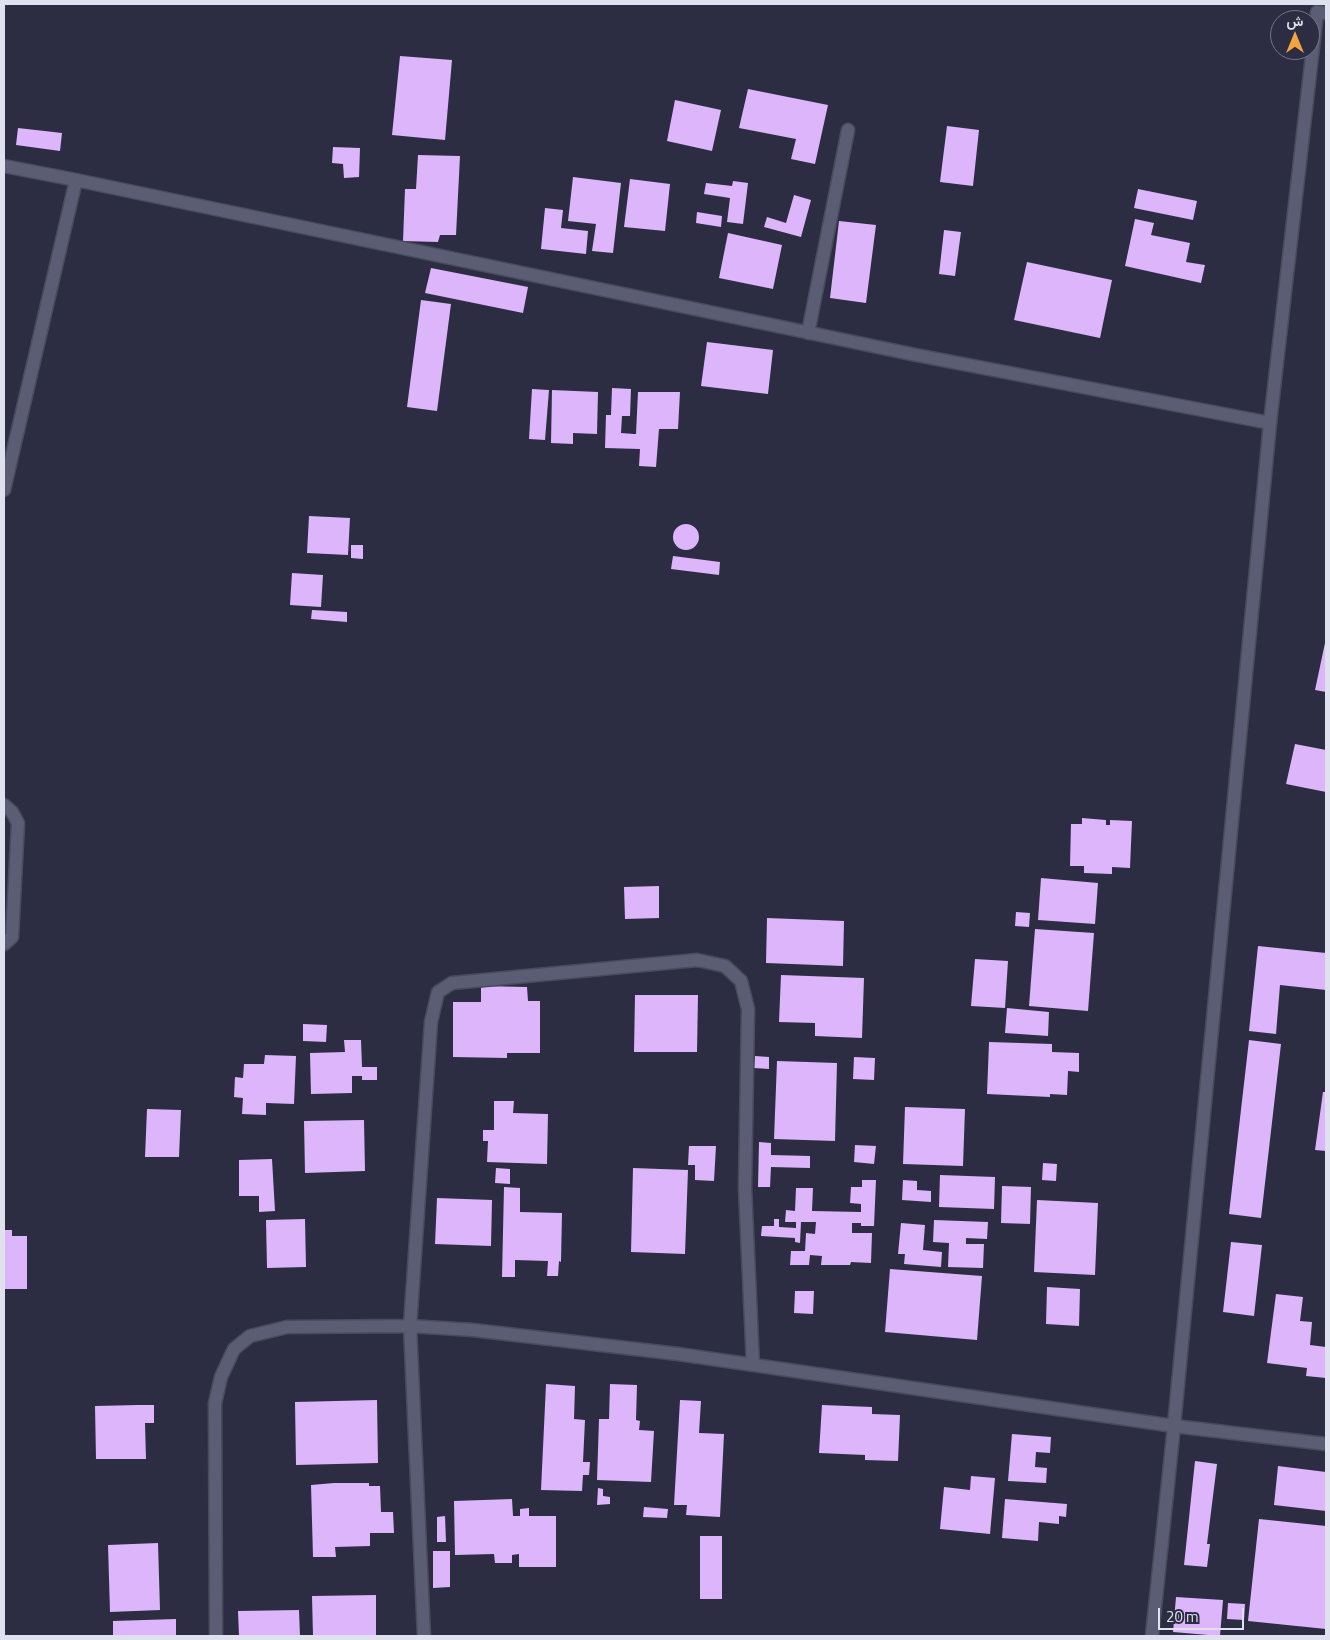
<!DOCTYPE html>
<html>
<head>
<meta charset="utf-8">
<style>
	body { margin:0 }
	#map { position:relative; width:1330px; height:1640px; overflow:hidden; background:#2c2d42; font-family:"Titillium Web",Vazirmatn,sans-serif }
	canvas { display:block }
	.frame { position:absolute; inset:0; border:5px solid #dfe1ef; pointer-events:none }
	.north { position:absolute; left:1270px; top:10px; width:50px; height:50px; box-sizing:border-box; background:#2c2d42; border:1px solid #747587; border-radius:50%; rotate:0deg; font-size:14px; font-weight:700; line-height:20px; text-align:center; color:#dfe1ef }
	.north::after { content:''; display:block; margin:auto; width:18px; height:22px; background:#f3a442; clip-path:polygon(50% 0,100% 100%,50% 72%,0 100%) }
	.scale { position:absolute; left:1158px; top:1608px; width:86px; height:22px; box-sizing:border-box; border:2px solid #dfe1ef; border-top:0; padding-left:6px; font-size:15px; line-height:18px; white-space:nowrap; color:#dfe1ef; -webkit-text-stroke:4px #2c2d42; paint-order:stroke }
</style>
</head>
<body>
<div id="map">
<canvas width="1330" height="1640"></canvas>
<div class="frame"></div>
<div class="north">ش</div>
<div class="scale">20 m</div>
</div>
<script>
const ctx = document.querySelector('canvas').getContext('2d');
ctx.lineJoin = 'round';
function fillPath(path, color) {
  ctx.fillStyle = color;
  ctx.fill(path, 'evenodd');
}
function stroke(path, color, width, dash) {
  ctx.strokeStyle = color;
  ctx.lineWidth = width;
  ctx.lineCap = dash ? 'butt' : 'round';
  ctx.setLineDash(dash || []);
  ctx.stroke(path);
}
const building = new Path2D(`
	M400,56L452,60L445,140L392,135Z
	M748,89L828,105L815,164L791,159L796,139L739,128Z
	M675,100L721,110L712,151L667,141Z
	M947,126L979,130L973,186L940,182Z
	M18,128L62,133L60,151L16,145Z
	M333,147L360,148L359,177L344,178L343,164L332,163Z
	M418,155L460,156L456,235H440L438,242L403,241L405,189H416Z
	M573,177L621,183L613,253L592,251L596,224L568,221Z
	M630,179L670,184L665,231L624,227Z
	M733,181L748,183L743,224L727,222L730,198L704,194L706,183L732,186Z
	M1138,189L1197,201L1193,220L1134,208Z
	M794,195L811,200L801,237L764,227L767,217L786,223Z
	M545,208L563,210L561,228L588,231L586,254L541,249Z
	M697,212L722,216L721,227L696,223Z
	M1135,219L1154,223L1151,235L1190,243L1186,262L1205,265L1201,283L1125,266Z
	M839,221L876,225L866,303L830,298Z
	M944,230L961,232L955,276L939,274Z
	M728,233L782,245L773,289L719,278Z
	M1027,262L1112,280L1100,338L1014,320Z
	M431,268L528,287L523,313L425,293Z
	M421,300L451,304L437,411L407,407Z
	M707,342L773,350L768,394L701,386Z
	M612,388L631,389L630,416H622L621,433L634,434H636L638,392H680L678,429H659L656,467L639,466L640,449L605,448L606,415H611Z
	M532,389L549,390L545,440L529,439Z
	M552,390L598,392L597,434L573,433V444L551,443Z
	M309,516L350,518L348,555L307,553Z
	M673 537a13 13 0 1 1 26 0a13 13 0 1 1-26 0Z
	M351,545H363V559L351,558Z
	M673,556L720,562L719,575L671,569Z
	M292,573L323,575L321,607L290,605Z
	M312,610L347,612V622L311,619Z
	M1325,643L1326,644V692L1315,690Z
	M1295,744L1326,750V792L1286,784Z
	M1082,818L1106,820V825H1110V820L1132,821L1130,868L1112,867V874L1084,873V866H1070L1071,824H1082Z
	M1041,878L1098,883L1095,924L1038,920Z
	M659,886V918L625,919L624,887Z
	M1016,912L1030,913L1029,927L1015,926Z
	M767,918L844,921L843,966L766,963Z
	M1035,929L1094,933L1088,1011L1029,1006Z
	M1258,946L1326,953V990L1280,985L1276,1034L1249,1031Z
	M975,959L1008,961L1005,1008L971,1006Z
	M781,975L864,978L862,1038L815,1036V1023L779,1022Z
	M481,986L527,987L528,1001H540V1053H507V1058L453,1057V1002H481Z
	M635,995H698L697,1052H634Z
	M1007,1008L1049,1012L1048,1036L1005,1033Z
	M303,1024L327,1025L326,1042L303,1041Z
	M344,1040H361L362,1067H377V1080H362V1076H352V1093L311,1094L310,1053L345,1052Z
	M1249,1040L1281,1044L1261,1218L1229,1214Z
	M989,1042L1052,1044V1052L1079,1053V1072L1068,1071L1067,1095L1050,1094V1097L987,1094Z
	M265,1055L296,1056L294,1104L266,1103V1115L242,1114L243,1098L234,1097L235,1077L243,1078L244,1064H264Z
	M755,1056L769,1057V1069L754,1068Z
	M854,1057L875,1058L874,1080L853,1079Z
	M777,1061L837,1063L835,1141L774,1139Z
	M1323,1092H1326V1151L1315,1150Z
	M494,1101H514L513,1113L548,1114L547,1164L487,1162L488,1141H483V1130H494Z
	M905,1107L965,1109L963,1166L903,1164Z
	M147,1109L181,1110L179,1157H145Z
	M364,1120L365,1171L305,1173L304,1121Z
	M759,1142L771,1143V1155L810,1156V1168L771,1167L770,1187H758Z
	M855,1145L876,1146L874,1164L854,1162Z
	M689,1146H716L714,1181L695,1180V1165H688Z
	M272,1159L275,1211L259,1212V1196H239V1160Z
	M1043,1163L1057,1164L1056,1181L1042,1180Z
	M496,1168L510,1169V1184L495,1183Z
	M633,1168L688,1170L685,1254L631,1252Z
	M940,1175L995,1177L994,1209L939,1207Z
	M862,1180H876L874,1226H861V1223H852V1233H872L871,1263L851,1262L850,1265H821L822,1256L810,1255L809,1265H790L791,1251H805L806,1233L815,1234L816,1222H801L800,1243L795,1242V1238L761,1236L762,1226H774V1219H779V1227L796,1228V1222H785L786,1210L795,1211L796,1188H813L812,1211L861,1212V1204L850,1203L851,1187H862Z
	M903,1180L917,1181V1190L931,1191V1202L902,1200Z
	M1002,1186L1031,1187L1030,1224L1001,1223Z
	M504,1187L520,1188V1212L562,1213L561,1262L559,1261L558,1276H547L548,1261L515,1260V1277H502Z
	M437,1198L492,1200L491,1246L435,1244Z
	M1037,1200L1098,1203L1095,1275L1034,1272Z
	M305,1219L306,1267L267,1268L266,1220Z
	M934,1220L988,1222L987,1239L966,1238V1244H984L983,1268L948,1267L949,1243L933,1242Z
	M901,1223L925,1225L923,1250L942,1252L941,1267L904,1264L905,1254H898Z
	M4,1230H12V1236H27V1289H4Z
	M1231,1242L1262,1245L1254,1316L1223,1312Z
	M890,1269L982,1276L977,1340L885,1332Z
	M1047,1287L1080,1289L1079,1326L1046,1324Z
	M795,1291H814L813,1314L794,1313Z
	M1276,1294L1303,1297L1300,1321L1312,1322L1310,1345L1326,1347V1378L1306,1376L1307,1368L1267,1363Z
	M546,1384L575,1386L574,1419L585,1420L583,1462H590L589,1475H583L582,1491L541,1490Z
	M610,1384L637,1385L636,1420L640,1421L639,1430L654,1431L651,1482L597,1480L599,1419H609Z
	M377,1400L378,1463L296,1465L295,1402Z
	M680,1400L701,1401L699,1433L724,1434L720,1517L686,1515L687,1505H674Z
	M138,1405H154V1423H145L146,1459H96L95,1406Z
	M822,1405L872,1407V1414L900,1415L898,1461L865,1460V1455L819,1453Z
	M1012,1434L1051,1437L1050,1453L1036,1452L1035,1467L1047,1468L1046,1483L1008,1481Z
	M1195,1461L1217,1464L1207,1544H1210L1207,1567L1184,1565Z
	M1278,1466L1326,1472V1511L1274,1505Z
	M971,1476L995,1478L990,1534L940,1529L944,1487L970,1490Z
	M334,1483H369V1486H380L381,1512H393L394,1533H370V1546L335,1547L336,1557H313L311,1485Z
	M598,1488L603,1489V1496L610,1497V1504L597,1505Z
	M512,1499L513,1516H520V1509L529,1508V1516H556V1567H519V1554L512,1555V1563H495L494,1554L455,1555L454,1501Z
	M1005,1499L1067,1504L1066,1517L1059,1516V1524L1039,1522L1038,1541L1002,1538Z
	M644,1507L668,1509L667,1518L643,1517Z
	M445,1516L446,1542H437V1517Z
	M1259,1519L1326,1526V1629L1248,1621Z
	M700,1536H722V1599H700Z
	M158,1543L160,1610L110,1612L108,1545Z
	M433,1551H450V1587L433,1588Z
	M376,1595V1636H313L312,1596Z
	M1176,1597L1223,1600L1220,1636L1173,1632Z
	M1228,1603L1245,1604L1244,1620L1227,1619Z
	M299,1610L300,1636H239L238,1611Z
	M176,1619V1636H113V1621Z`);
const minor = new Path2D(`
	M4,166L76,180L916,355L1270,423
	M808,333L848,130
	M4,490L76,180
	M4,805L12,812L18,823L12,937L4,944
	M216,1636L215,1403L221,1377L234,1349L250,1336L287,1327L410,1326L473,1330L678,1354L1174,1426L1326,1444
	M424,1636L410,1326L431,1022L438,992L452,983L697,960L725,966L741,981L748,1009L745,1188L753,1365
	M1152,1636L1174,1426L1270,423L1317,12L1326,13`);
fillPath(building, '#ddb5fb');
stroke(minor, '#494a5c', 15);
stroke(minor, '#5b5d74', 12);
</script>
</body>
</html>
